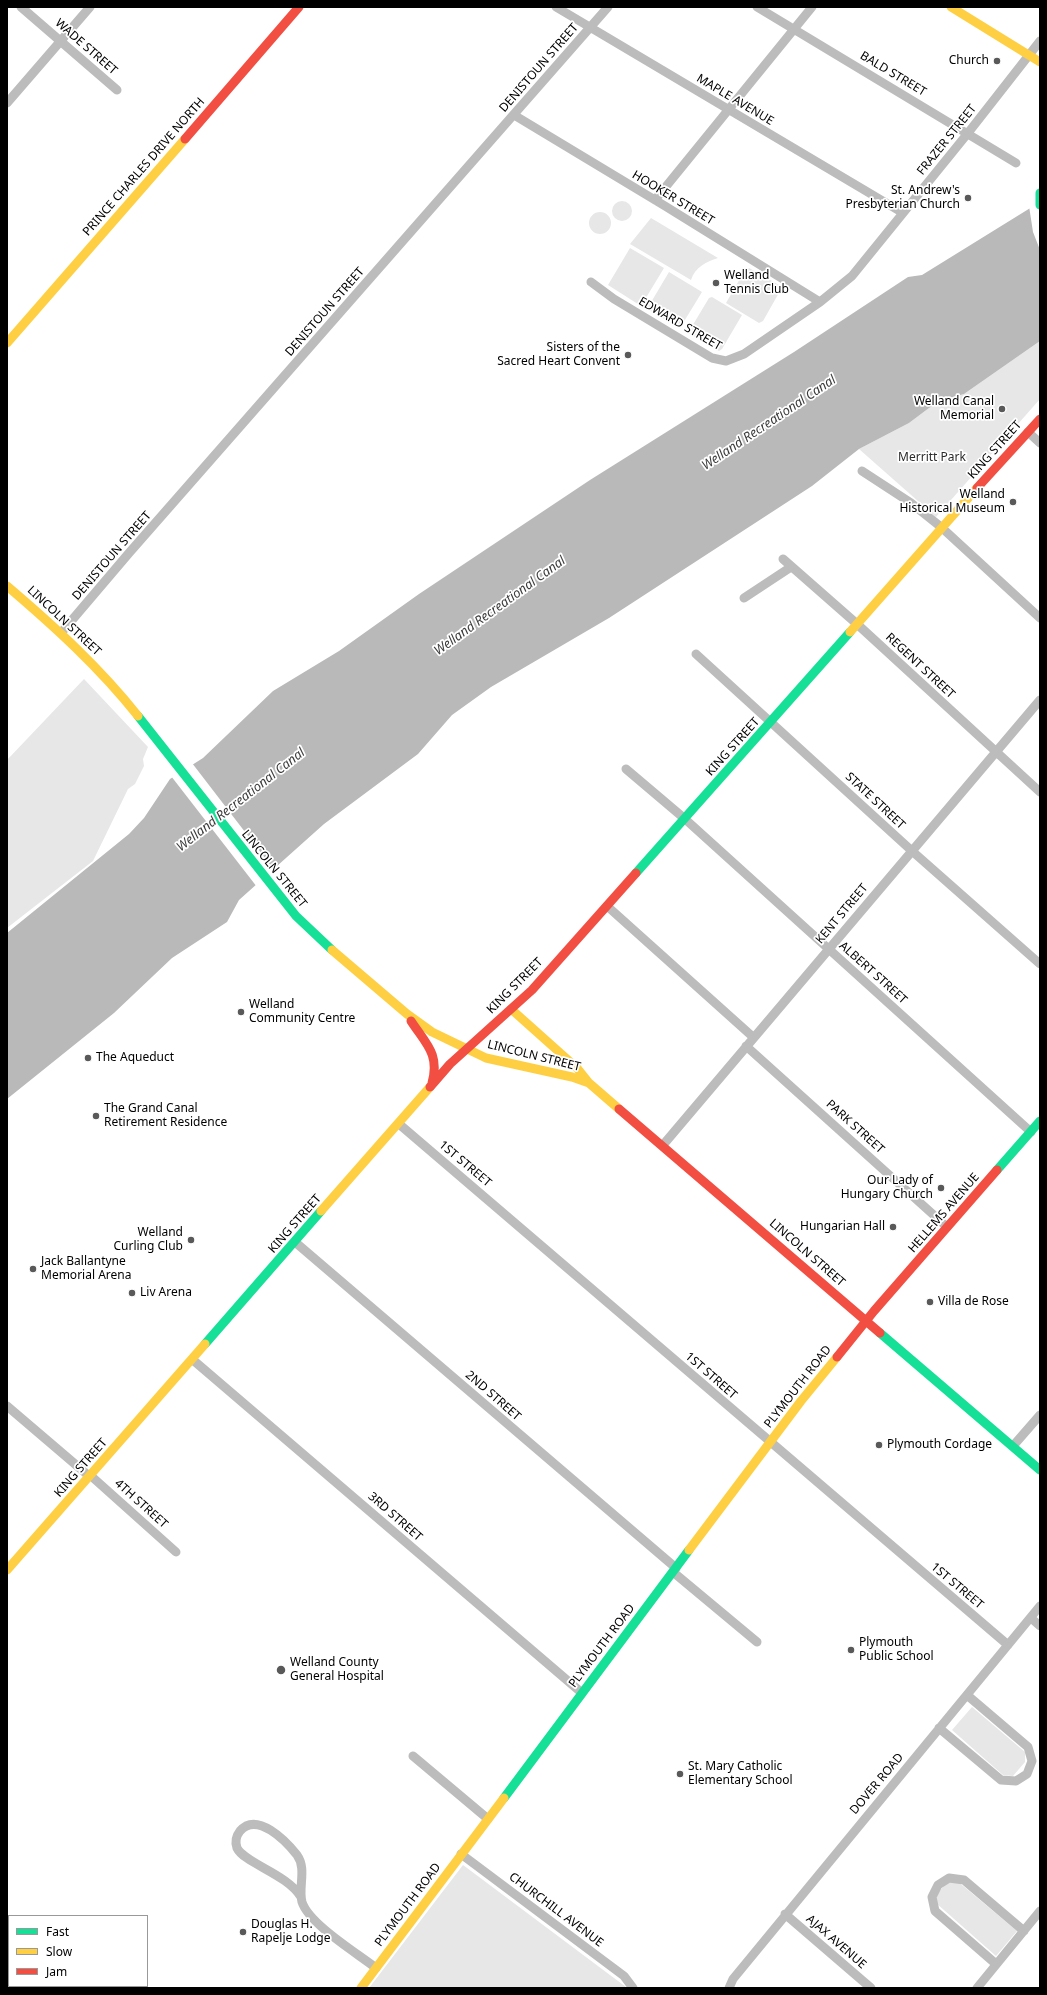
<!DOCTYPE html>
<html>
<head>
<meta charset="utf-8">
<style>
	body { margin:0 }
	#map { position:relative; width:1047px; height:1995px; overflow:hidden; background:#fff; font-family:"Noto Sans",sans-serif }
	canvas { display:block }
	.frame { position:absolute; inset:0; border:8px solid #000; pointer-events:none }
	.legend { position:absolute; left:8px; top:1915px; width:140px; height:72px; box-sizing:border-box; background:#fff; border:1px solid #999; margin:0; padding:5px 7px; list-style:none; font-size:12px; color:#000 }
	.legend li { display:flex; align-items:center; gap:8px; height:20px }
	.legend b { width:20px; border:1px solid #999 }
</style>
</head>
<body>
<div id="map">
<canvas width="1047" height="1995"></canvas>
<div class="frame"></div>
<ul class="legend">
<li><b style="height:5px;background:#16e098"></b>Fast</li>
<li><b style="height:5px;background:#ffcf43"></b>Slow</li>
<li><b style="height:5px;background:#f24e42"></b>Jam</li>
</ul>
</div>
<script>
const ctx = document.querySelector('canvas').getContext('2d');
ctx.lineJoin = 'round';
function fillPath(path, color) {
  ctx.fillStyle = color;
  ctx.fill(path, 'evenodd');
}
function stroke(path, color, width, dash) {
  ctx.strokeStyle = color;
  ctx.lineWidth = width;
  ctx.lineCap = dash ? 'butt' : 'round';
  ctx.setLineDash(dash || []);
  ctx.stroke(path);
}
function label(font, color, halo, rows, align = 'center') {
  ctx.font = font + ' "Noto Sans",sans-serif';
  ctx.lineWidth = 3.5;
  ctx.setLineDash([]);
  ctx.textBaseline = 'middle';
  ctx.strokeStyle = halo;
  ctx.fillStyle = color;
  for (const [text, x, y, turn = 0] of rows) {
    ctx.save();
    ctx.translate(x, y);
    ctx.rotate((+turn || 0) * Math.PI / 180);
    ctx.textAlign = isNaN(turn) ? turn : align;
    if (halo) ctx.strokeText(text, 0, 0);
    ctx.fillText(text, 0, 0);
    ctx.restore();
  }
}
const green = new Path2D(`
	M612 211a10 10 0 1 1 20 0a10 10 0 1 1-20 0Z
	M589 223a11 11 0 1 1 22 0a11 11 0 1 1-22 0Z
	M651,218L718,258C706,262 695,267 691,280L630,244Z
	M630,248L664,268L641,306L608,285Z
	M749,268L779,285L780,291L763,321L759,323L726,303L745,270Z
	M669,272L702,292L680,328L647,309Z
	M712,297L742,315L722,349L719,351L688,333L709,298Z
	M1040,341V399L936,517L859,449L909,423L929,408L946,399L964,394Z
	M84,679L148,747L143,759L144,766L135,784L128,789L93,861L7,928V760Z
	M972,1707L1025,1752V1762L1013,1776L1003,1775L952,1730Z
	M463,1865L626,1987L369,1988Z
	M952,1881H957L962,1885L1017,1931L996,1956L936,1903C936,1893 942,1886 952,1881Z`);
const water = new Path2D(`
	M1040,202V341L964,394L946,399L929,408L909,423L859,449L812,486L609,618L491,687L452,715L418,754L324,824L239,900L227,922L172,958L114,1013L7,1099V933L129,834L144,818L170,779L203,758L273,691L339,651L419,594L590,480L794,352L908,277L922,275Z`);
const pier = new Path2D(`
	M1040,200V250L1033,232L1029,206Z
	M192,763L275,871L257,887L171,776Z`);
const street = new Path2D(`
	M21,7L117,90
	M556,7L903,213
	M757,7L1016,163
	M7,103L90,7
	M514,115L665,206L820,302
	M655,200L812,7
	M591,282L614,299L712,358L726,361L744,354L820,302L852,276L968,133L1040,41
	M1028,432L1040,443
	M862,471L911,503L941,527L1040,618
	M783,559L857,624L1040,792
	M744,598L791,567
	M61,633L129,553L608,7
	M696,654L912,851L1040,964
	M626,769L685,819L1031,1132
	M607,906L753,1037
	M746,1046L947,1227
	M399,1124L1008,1645
	M663,1145L1040,700
	M295,1242L676,1568
	M193,1360L582,1693
	M7,1406L89,1476
	M1013,1446L1040,1415
	M90,1475L176,1552
	M673,1572L757,1642
	M1031,1618L1040,1626
	M939,1728L1001,1780L1016,1781L1027,1774L1032,1761L1028,1747L967,1695
	M413,1756L488,1819
	M461,1854L624,1976L633,1988
	M301,1897C287,1874 244,1863 237,1848C235,1842 236,1836 240,1831C257,1811 286,1841 297,1855C307,1869 298,1887 302,1902C309,1924 357,1953 376,1968
	M785,1914L871,1988
	M996,1964L935,1911L932,1897L938,1885L949,1878L964,1880L1024,1931
	M729,1988L733,1979L1040,1606
	M977,1988L1040,1911`);
const fast = new Path2D(`
	M1040,193V205
	M138,716L296,916L332,950
	M636,873L850,632
	M997,1170L1040,1121
	M880,1333L1040,1470
	M205,1344L321,1211
	M504,1798L689,1550`);
const slow = new Path2D(`
	M951,7L1040,62
	M7,343L185,139
	M7,586C54,626 100,668 138,716
	M850,632L977,488
	M332,950L407,1014L432,1032L486,1058L572,1077L589,1083L619,1109
	M511,1009L577,1068L589,1083
	M321,1211L430,1087
	M689,1550L801,1401L837,1357
	M7,1570L205,1344
	M361,1988L504,1798`);
const jam = new Path2D(`
	M185,139L299,7
	M977,488L1040,419
	M411,1021C426,1044 440,1054 432,1083
	M430,1087L450,1064L532,990L636,873
	M619,1109L880,1333
	M837,1357L874,1311L997,1170`);
const markers = [
	[997,61,4,"#595959"],
	[968,198,4,"#595959"],
	[716,283,4,"#595959"],
	[628,355,4,"#595959"],
	[1002,409,4,"#595959"],
	[1013,502,4,"#595959"],
	[241,1012,4,"#595959"],
	[88,1058,4,"#595959"],
	[96,1116,4,"#595959"],
	[941,1188,4,"#595959"],
	[893,1227,4,"#595959"],
	[191,1240,4,"#595959"],
	[33,1269,4,"#595959"],
	[132,1293,4,"#595959"],
	[930,1302,4,"#595959"],
	[879,1445,4,"#595959"],
	[851,1650,4,"#595959"],
	[281,1670,5,"#595959"],
	[680,1774,4,"#595959"],
	[243,1932,4,"#595959"]
];
const streetNames = [
	["WADE STREET",86,47,41],
	["DENISTOUN STREET",539,68,-49],
	["BALD STREET",893,74,31],
	["MAPLE AVENUE",735,100,31],
	["FRAZER STREET",947,140,-51],
	["PRINCE CHARLES DRIVE NORTH",144,167,-49],
	["HOOKER STREET",673,198,31],
	["DENISTOUN STREET",325,312,-49],
	["EDWARD STREET",680,324,30],
	["KING STREET",995,450,-48],
	["DENISTOUN STREET",112,556,-49],
	["LINCOLN STREET",64,621,43],
	["REGENT STREET",920,666,43],
	["KING STREET",733,747,-48],
	["STATE STREET",875,801,43],
	["LINCOLN STREET",274,869,51],
	["KENT STREET",842,914,-50],
	["ALBERT STREET",873,973,42],
	["KING STREET",515,986,-45],
	["LINCOLN STREET",534,1056,14],
	["PARK STREET",855,1127,42],
	["1ST STREET",465,1164,40],
	["HELLEMS AVENUE",944,1213,-49],
	["KING STREET",295,1224,-49],
	["LINCOLN STREET",807,1253,41],
	["1ST STREET",711,1376,41],
	["PLYMOUTH ROAD",798,1387,-52],
	["2ND STREET",493,1396,41],
	["KING STREET",81,1468,-49],
	["4TH STREET",141,1504,42],
	["3RD STREET",395,1517,41],
	["1ST STREET",957,1586,40],
	["PLYMOUTH ROAD",602,1646,-53],
	["DOVER ROAD",877,1784,-50],
	["PLYMOUTH ROAD",408,1905,-53],
	["CHURCHILL AVENUE",556,1910,37],
	["AJAX AVENUE",836,1942,41]
];
const poiNames = [
	["Church",989,61,"right"],
	["St. Andrew's",960,191,"right"],
	["Presbyterian Church",960,205,"right"],
	["Welland",724,276],
	["Tennis Club",724,290],
	["Sisters of the",620,348,"right"],
	["Sacred Heart Convent",620,362,"right"],
	["Welland Canal",994,402,"right"],
	["Memorial",994,416,"right"],
	["Welland",1005,495,"right"],
	["Historical Museum",1005,509,"right"],
	["Welland",249,1005],
	["Community Centre",249,1019],
	["The Aqueduct",96,1058],
	["The Grand Canal",104,1109],
	["Retirement Residence",104,1123],
	["Our Lady of",933,1181,"right"],
	["Hungary Church",933,1195,"right"],
	["Hungarian Hall",885,1227,"right"],
	["Welland",183,1233,"right"],
	["Curling Club",183,1247,"right"],
	["Jack Ballantyne",41,1262],
	["Memorial Arena",41,1276],
	["Liv Arena",140,1293],
	["Villa de Rose",938,1302],
	["Plymouth Cordage",887,1445],
	["Plymouth",859,1643],
	["Public School",859,1657],
	["Welland County",290,1663],
	["General Hospital",290,1677],
	["St. Mary Catholic",688,1767],
	["Elementary School",688,1781],
	["Douglas H.",251,1925],
	["Rapelje Lodge",251,1939]
];
const parkNames = [
	["Merritt Park",932,458]
];
const waterNames = [
	["Welland Recreational Canal",769,423,-34],
	["Welland Recreational Canal",500,606,-36],
	["Welland Recreational Canal",241,800,-38]
];
fillPath(green, '#e7e7e7');
fillPath(water, '#b9b9b9');
fillPath(pier, '#fff');
stroke(street, '#bcbcbc', 9);
stroke(fast, '#16e098', 9);
stroke(slow, '#ffcf43', 9);
stroke(jam, '#f24e42', 9);
for (const [x, y, r, color] of markers) {
  const dot = new Path2D();
  dot.arc(x, y, r, 0, 2 * Math.PI);
  ctx.fillStyle = color;
  ctx.fill(dot);
  stroke(dot, '#fff', 1.5);
}
label('12px', '#000', '#fff', streetNames);
label('12px', '#000', '#fff', poiNames, 'left');
label('12px', '#2b2b2b', '#fff', parkNames);
label('italic 13px', '#3c3c3c', '#fff', waterNames);
</script>
</body>
</html>
